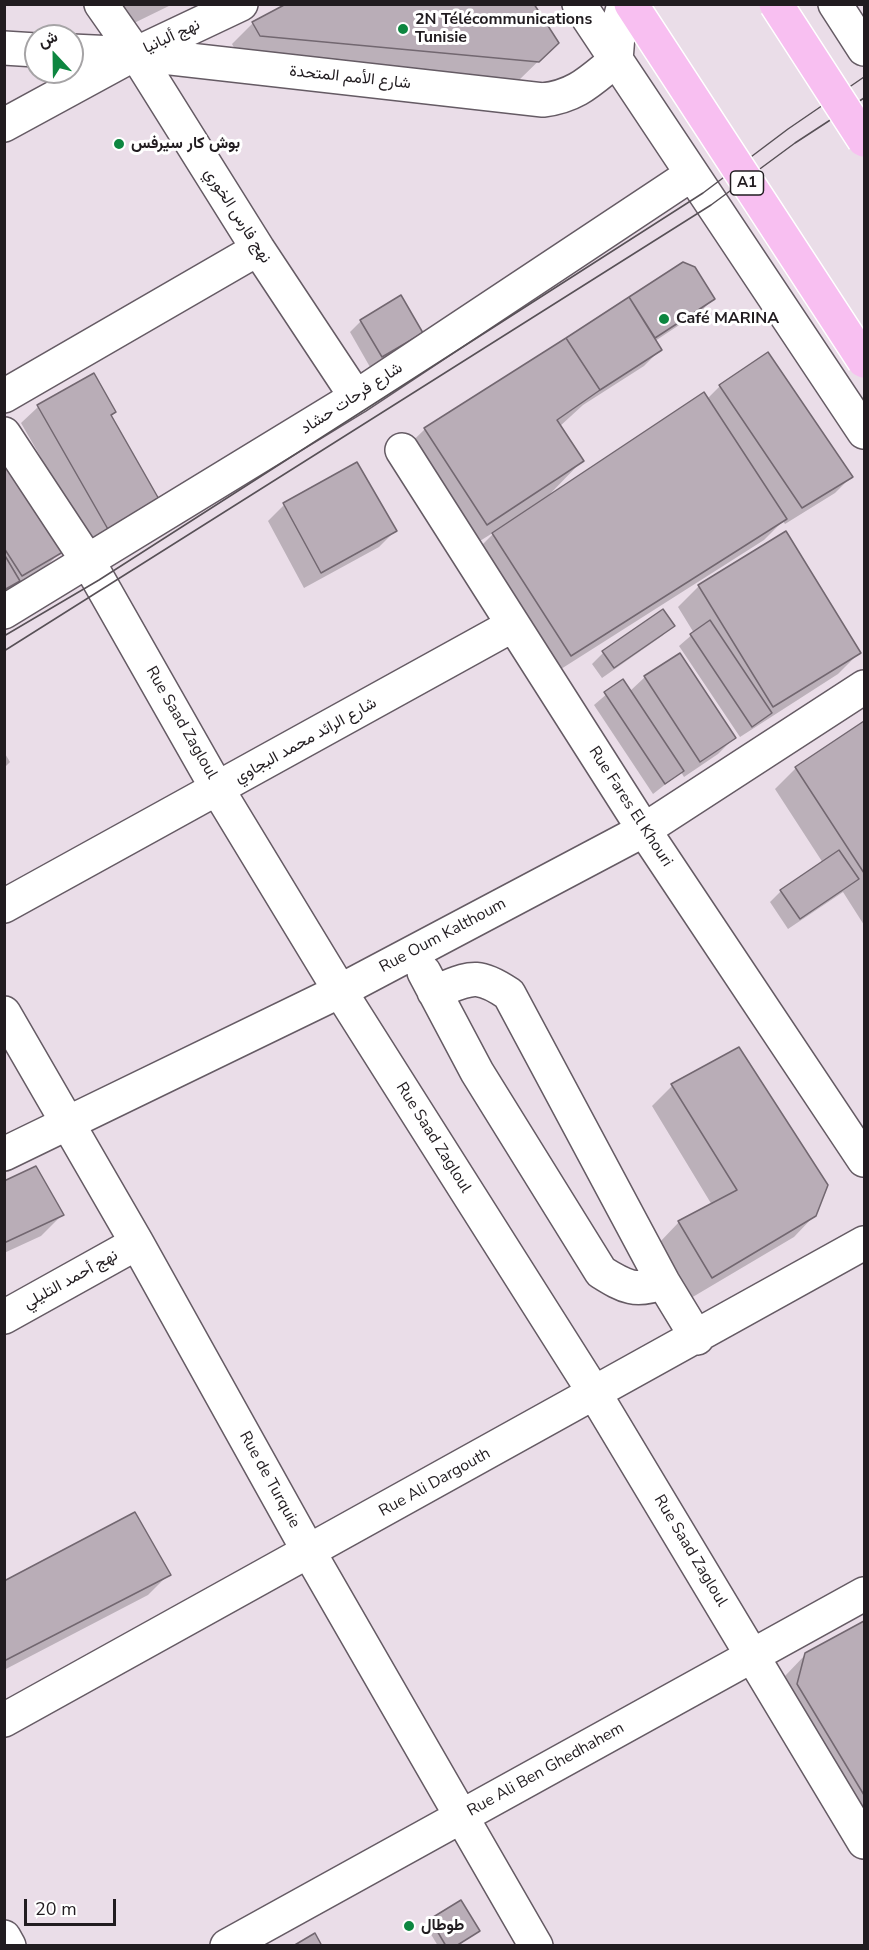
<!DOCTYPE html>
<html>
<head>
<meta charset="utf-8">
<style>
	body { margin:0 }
	#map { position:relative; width:869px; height:1950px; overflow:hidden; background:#eadde8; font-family:"Nunito Sans",Vazirmatn,sans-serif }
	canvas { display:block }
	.frame { position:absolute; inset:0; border:6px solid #211c20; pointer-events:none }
	.north { position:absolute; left:24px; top:24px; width:60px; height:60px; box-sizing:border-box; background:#fff; border:2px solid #a6a4a6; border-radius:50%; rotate:338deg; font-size:16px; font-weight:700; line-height:24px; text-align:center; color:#211c20 }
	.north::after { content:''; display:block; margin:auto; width:21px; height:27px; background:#0d8640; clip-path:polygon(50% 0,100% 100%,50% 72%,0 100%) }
	.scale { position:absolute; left:24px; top:1899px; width:92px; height:27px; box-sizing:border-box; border:3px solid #211c20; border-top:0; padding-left:8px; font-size:18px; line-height:21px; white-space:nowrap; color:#211c20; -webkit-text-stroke:4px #fff; paint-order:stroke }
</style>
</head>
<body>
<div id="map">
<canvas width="869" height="1950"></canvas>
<div class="frame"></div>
<div class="north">ش</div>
<div class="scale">20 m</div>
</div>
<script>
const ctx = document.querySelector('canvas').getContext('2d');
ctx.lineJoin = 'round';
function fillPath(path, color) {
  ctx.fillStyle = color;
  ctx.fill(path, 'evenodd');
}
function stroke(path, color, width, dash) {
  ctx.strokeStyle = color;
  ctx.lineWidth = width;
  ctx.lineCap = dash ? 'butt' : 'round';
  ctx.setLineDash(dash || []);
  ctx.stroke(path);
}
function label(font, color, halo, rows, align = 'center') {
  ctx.font = font + ' "Nunito Sans",Vazirmatn,sans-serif';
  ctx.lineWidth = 6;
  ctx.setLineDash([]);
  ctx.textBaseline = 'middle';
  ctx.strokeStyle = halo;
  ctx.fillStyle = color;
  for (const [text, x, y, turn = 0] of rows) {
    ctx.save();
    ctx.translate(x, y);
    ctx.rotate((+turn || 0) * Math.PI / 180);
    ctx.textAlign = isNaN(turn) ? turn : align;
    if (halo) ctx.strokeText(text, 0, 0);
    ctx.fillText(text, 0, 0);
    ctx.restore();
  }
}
const shadow = new Path2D(`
	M107,4H173L130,25Z
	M253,23L557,43L517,82L239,56L232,44Z
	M684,264L713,299L702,310L655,341L660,350L644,366L583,405L559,427L582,461L548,496L707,399L720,386L768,354L851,477L835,493L785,524L783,521L764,540L550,676L472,555L496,531L454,557L392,461L425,429Z
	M361,321L421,332L410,343L370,367L350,332Z
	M93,375L110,416L158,501L92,546L21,423L38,407Z
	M4,459L61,552L44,568L4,594Z
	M284,505L395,531L379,547L304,588L268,521Z
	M699,586L859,653L838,674L740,737L679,646L694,633L678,607Z
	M663,611L673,625L662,636L602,678L592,664L603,653Z
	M645,677L734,738L718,754L684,777L681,772L653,794L594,705L622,681L629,692Z
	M864,723V925L843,892L788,929L770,902L781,891L823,863L775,789L796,768Z
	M4,752L10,762L4,768Z
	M672,1086L815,1215L794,1237L691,1298L659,1243L679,1222L712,1205L652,1106Z
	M4,1183L62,1215L41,1236L4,1253Z
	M169,1574L148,1595L4,1670V1582Z
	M864,1622V1850L777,1706L785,1676L806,1654Z
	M461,1902L478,1931L458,1946H438L426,1926Z`);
const building = new Path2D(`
	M286,4H534L559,43L539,62L260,36L252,22Z
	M683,262L695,267L715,299L655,338L629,297Z
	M401,295L423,333L382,357L360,320Z
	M629,297L662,350L600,390L566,338Z
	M566,338L600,390L557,420L584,461L487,525L424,428Z
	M768,352L853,477L802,508L719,385Z
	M94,373L116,412L111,415L160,501L109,531L37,405Z
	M704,392L787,519L571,656L492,533Z
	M4,456L63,552L22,576L4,548Z
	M357,462L397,531L321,573L283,503Z
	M786,531L861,653L773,707L698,585Z
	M4,554L20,581L4,590Z
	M663,609L675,626L614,668L602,651Z
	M710,620L772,713L752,727L690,634Z
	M680,653L736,738L700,762L644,676Z
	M623,679L684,771L665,784L604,692Z
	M864,721V873L795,767Z
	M839,850L859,879L800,919L780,890Z
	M739,1047L828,1185L816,1216L712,1278L678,1221L737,1190L671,1084Z
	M36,1166L64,1215L4,1243V1181Z
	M135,1512L171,1575L4,1661V1581Z
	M864,1621V1795L797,1684L805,1653Z
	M461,1900L480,1931L456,1946H446L430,1919Z
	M315,1933L322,1946H293Z`);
const minor = new Path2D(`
	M101,4L136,54L258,249L356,397
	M579,4L864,432
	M835,4L864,49
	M4,48L36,50
	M72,51L136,54L543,100C577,96 591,80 616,60L619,23L624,4
	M4,125L129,57L241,4
	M4,396L258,249
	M4,434L89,563L218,790L340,991L595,1394L864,1842
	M402,450L644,830L864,1160
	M4,612L356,397L692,174
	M4,906L513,625
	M424,972L477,1072L601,1272C625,1287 636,1293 663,1282
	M434,992C470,979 475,971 509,994L663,1282L697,1338
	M4,1013L137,1243L309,1552L536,1946
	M4,1154L340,991L644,830L864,687
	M4,1317L137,1243
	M4,1720L864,1243
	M4,1937L9,1946
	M227,1946L864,1594`);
const tram = new Path2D(`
	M4,636L99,580L703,193L788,129L864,77
	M4,651L711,205L795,143L864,98`);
const highwayBridge = new Path2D(`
	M631,4L864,361
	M776,4L864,140`);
const markers = [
	[403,29,6,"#0d8640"],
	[119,144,6,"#0d8640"],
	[664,319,6,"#0d8640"],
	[409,1926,6,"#0d8640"]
];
const shields = [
	[747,183,33]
];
const shieldNames = [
	["A1",747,183]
];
const poiNames = [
	["2N Télécommunications",415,20],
	["Tunisie",415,38],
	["بوش كار سيرفس",131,144],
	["Café MARINA",676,319],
	["طوطال",421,1926]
];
const streetNames = [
	["نهج ألبانيا",172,37,-25],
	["شارع الأمم المتحدة",350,78,6],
	["نهج فارس الخوري",237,216,57],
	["شارع فرحات حشاد",352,399,-33],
	["Rue Saad Zagloul",181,723,60],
	["شارع الرائد محمد البجاوي",306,741,-29],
	["Rue Fares El Khouri",630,807,57],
	["Rue Oum Kalthoum",443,936,-28],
	["Rue Saad Zagloul",433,1138,58],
	["نهج أحمد التليلي",71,1280,-29],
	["Rue de Turquie",269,1480,61],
	["Rue Ali Dargouth",435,1483,-29],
	["Rue Saad Zagloul",690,1551,59],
	["Rue Ali Ben Ghedhahem",546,1770,-29]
];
fillPath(shadow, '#0003');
fillPath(building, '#b9adb7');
stroke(building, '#726770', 1.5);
stroke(minor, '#655b64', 36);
stroke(minor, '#fff', 33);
stroke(tram, '#575056', 1.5);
stroke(highwayBridge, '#fff', 36, []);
stroke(highwayBridge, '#f8bff1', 33);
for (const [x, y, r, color] of markers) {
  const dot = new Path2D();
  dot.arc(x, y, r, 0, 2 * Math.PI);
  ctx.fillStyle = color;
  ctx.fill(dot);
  stroke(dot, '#fff', 2);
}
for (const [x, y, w] of shields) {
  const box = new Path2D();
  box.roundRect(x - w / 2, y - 12, w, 24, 4.5);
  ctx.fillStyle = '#fff';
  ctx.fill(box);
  stroke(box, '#211c20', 1.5);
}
label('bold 15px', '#211c20', null, shieldNames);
label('bold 16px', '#211c20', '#fff', poiNames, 'left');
label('16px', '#211c20', '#fff', streetNames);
</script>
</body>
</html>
